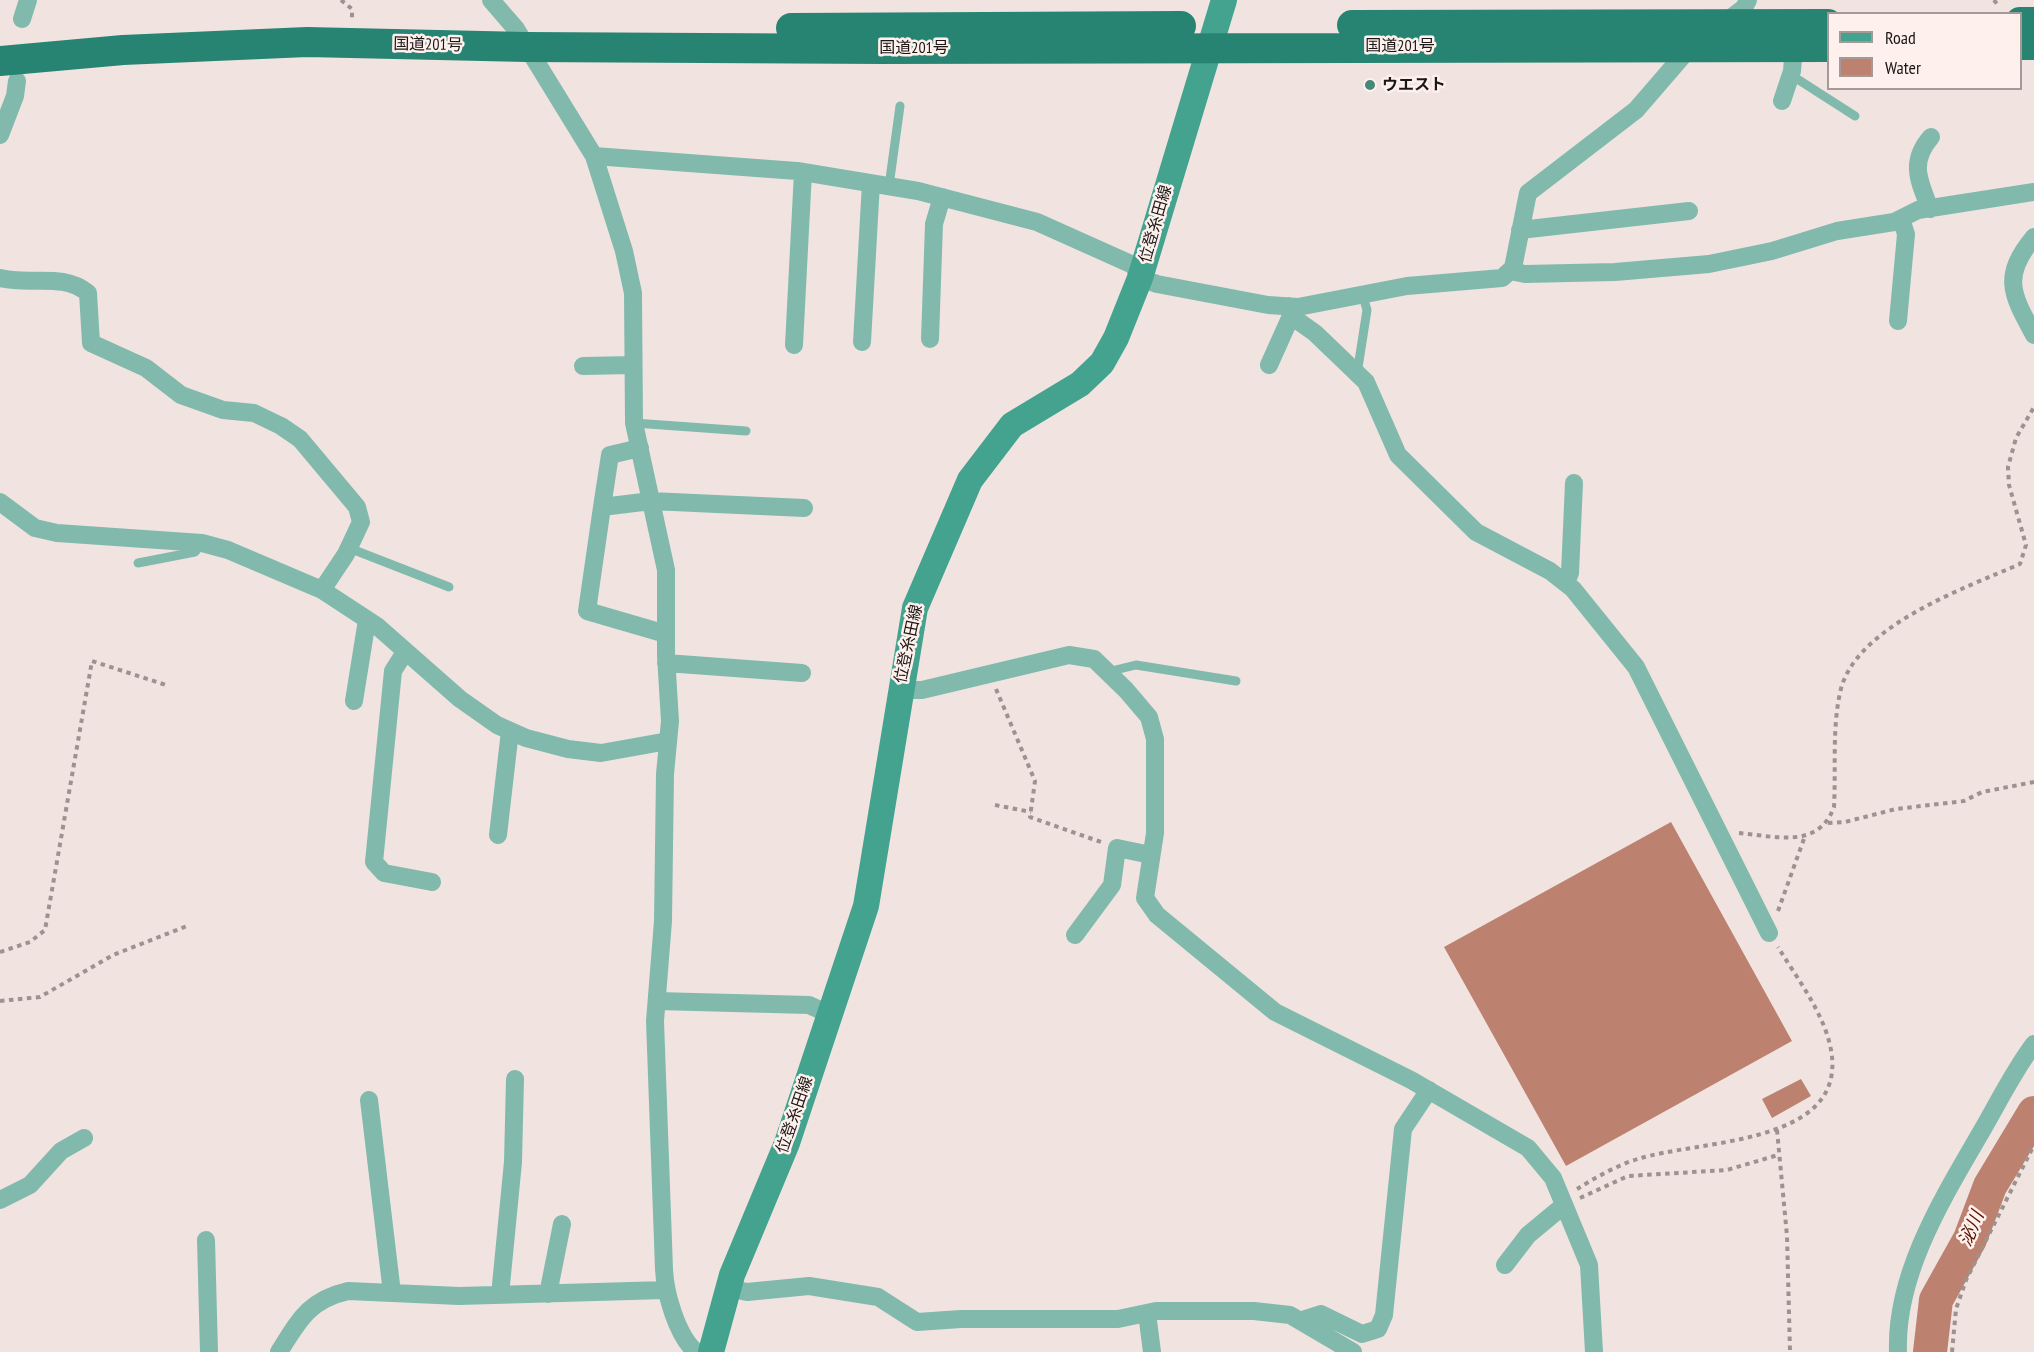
<!DOCTYPE html>
<html>
<head>
<meta charset="utf-8">
<style>
	body { margin:0 }
	#map { position:relative; width:2034px; height:1352px; overflow:hidden; background:#f1e4e0; font-family:"PT Sans Narrow",sans-serif }
	canvas { display:block }
	.legend { position:absolute; left:1827px; top:12px; width:195px; height:78px; box-sizing:border-box; background:#fef1ed; border:2px solid #a39a97; margin:0; padding:8px 10px; list-style:none; font-size:18px; color:#1b1715 }
	.legend li { display:flex; align-items:center; gap:12px; height:30px }
	.legend b { width:30px; border:2px solid #a39a97 }
</style>
</head>
<body>
<div id="map">
<canvas width="2034" height="1352"></canvas>
<ul class="legend">
<li><b style="height:8px;background:#44a38f"></b>Road</li>
<li><b style="height:16px;background:#bd816f"></b>Water</li>
</ul>
</div>
<script>
const ctx = document.querySelector('canvas').getContext('2d');
ctx.lineJoin = 'round';
function fillPath(path, color) {
  ctx.fillStyle = color;
  ctx.fill(path, 'evenodd');
}
function stroke(path, color, width, dash) {
  ctx.strokeStyle = color;
  ctx.lineWidth = width;
  ctx.lineCap = dash ? 'butt' : 'round';
  ctx.setLineDash(dash || []);
  ctx.stroke(path);
}
function label(font, color, halo, rows, align = 'center') {
  ctx.font = font + ' "PT Sans Narrow","Noto Sans JP",sans-serif';
  ctx.lineWidth = 5;
  ctx.setLineDash([]);
  ctx.textBaseline = 'middle';
  ctx.strokeStyle = halo;
  ctx.fillStyle = color;
  for (const [text, x, y, turn = 0] of rows) {
    ctx.save();
    ctx.translate(x, y);
    ctx.rotate((+turn || 0) * Math.PI / 180);
    ctx.textAlign = isNaN(turn) ? turn : align;
    if (halo) ctx.strokeText(text, 0, 0);
    ctx.fillText(text, 0, 0);
    ctx.restore();
  }
}
const water = new Path2D(`
	M1671,822L1792,1041L1566,1166L1444,947Z
	M1801,1079L1811,1096L1772,1118L1762,1099Z`);
const river = new Path2D(`
	M1930,1352L1936,1300L1970,1239L1990,1186L2034,1113`);
const path = new Path2D(`
	M341,0L352,9V21
	M1994,0L1997,4
	M996,689L1035,781L1030,817L1101,842
	M995,805L1031,812
	M1828,823L1845,822L1896,809L1964,801L1982,792L2034,782
	M1739,833C1775,836 1818,850 1834,807C1836,770 1832,729 1840,693C1853,627 1965,588 2020,564L2026,545L2009,485L2008,467L2016,438L2034,407
	M1778,911L1805,836
	M0,952L30,942L45,930L92,661L166,685
	M0,1001L40,997L113,955L187,926
	M1777,1130L1787,1236L1790,1352
	M1577,1189C1595,1178 1617,1165 1638,1159C1696,1140 1841,1146 1832,1057C1828,1018 1798,980 1778,947
	M1580,1198L1628,1176L1727,1170L1778,1155
	M1952,1352L1956,1309L1966,1280L2034,1145`);
const service = new Path2D(`
	M1791,75L1855,116
	M889,186L900,106
	M1357,374L1367,310L1362,293
	M634,423L746,431
	M349,548L449,587
	M138,563L195,552L202,543
	M1107,672L1136,665L1236,681`);
const minor = new Path2D(`
	M491,0L516,29L594,156L624,251L633,293L634,423L666,570V656L670,721L665,774L663,921L655,1021L664,1269C665,1293 677,1336 696,1352
	M22,19L28,0
	M1723,24L1744,8L1748,0
	M1782,101L1792,71L1794,47
	M0,135L15,96L17,81
	M594,156L797,171L918,191L1037,222L1133,265L1140,278L1157,284L1268,305L1298,307L1407,286L1502,278L1513,268L1528,193L1636,110L1693,44
	M1930,209C1919,181 1909,162 1931,137
	M1520,230L1689,211
	M2034,237C2001,277 2012,294 2034,335
	M1510,271L1525,274L1615,272L1709,264L1772,251L1837,231L1894,222L1918,210L2034,192
	M0,278C30,286 62,272 88,293L91,343L146,368L181,395L223,410L254,413L281,426L300,439L357,507L361,522L346,554L322,590
	M1288,306L1291,316L1315,333L1366,382L1398,455L1476,532L1550,571L1573,589L1636,667L1769,933
	M1898,321L1906,234L1901,219
	M930,339L934,224L942,197
	M862,342L871,183
	M794,345L803,172
	M1269,365L1291,316
	M583,366L632,365
	M0,502L35,528L57,533L202,543L228,550L322,590L377,626L460,699L497,725L526,738L568,749L601,753L668,741
	M602,507L610,455L640,448
	M1566,583L1570,573L1574,483
	M666,634L587,611L602,507L651,501L804,508
	M405,652L393,671L374,862L384,873L432,882
	M666,663L802,673
	M900,690H922L1069,655L1094,659L1126,690L1149,717L1155,739V833L1145,898L1157,915L1275,1012L1411,1080L1528,1148L1553,1178L1589,1265L1594,1352
	M354,701L367,620
	M498,835L510,731
	M1075,935L1112,885L1117,848L1151,855
	M657,1001L809,1005L829,1014
	M369,1100L392,1293
	M0,1200L30,1185L61,1151L84,1138
	M206,1240L209,1352
	M1505,1265L1528,1235L1563,1206
	M728,1288L747,1292L809,1286L878,1297L917,1322L961,1319H1118L1156,1311H1254L1290,1315L1353,1352
	M548,1294L562,1224
	M500,1295L513,1162L515,1079
	M1147,1313L1152,1352
	M1302,1320L1321,1314L1362,1334L1378,1329L1384,1315L1403,1129L1429,1090
	M279,1352C299,1320 309,1300 348,1291L459,1296L665,1290
	M1898,1352C1895,1272 1946,1193 1984,1127C2000,1099 2015,1069 2034,1044`);
const secondary = new Path2D(`
	M711,1352L732,1275L787,1143L866,906L915,608L970,480L1012,425L1080,384L1102,363L1116,338L1140,278L1224,0`);
const trunk = new Path2D(`
	M2020,22H2034
	M1352,25L1828,24
	M791,28L1181,26
	M2020,45H2034
	M0,61L123,50L307,42L526,47L883,49L1828,47`);
const markers = [
	[1370,85,6,"#468879"]
];
const streetNames = [
	["国道201号",428,45,1],
	["国道201号",1400,46],
	["国道201号",914,48],
	["位登糸田線",1156,224,-74],
	["位登糸田線",909,644,-78],
	["位登糸田線",795,1115,-71]
];
const poiNames = [
	["ウエスト",1382,85]
];
const waterNames = [
	["泌川",1972,1229,-67]
];
fillPath(water, '#bd816f');
stroke(river, '#bd816f', 34);
stroke(path, '#9c928f', 4, [4.5, 4.5]);
stroke(service, '#81baac', 9);
stroke(minor, '#81baac', 18);
stroke(secondary, '#44a38f', 26);
stroke(trunk, '#288472', 30);
for (const [x, y, r, color] of markers) {
  const dot = new Path2D();
  dot.arc(x, y, r, 0, 2 * Math.PI);
  ctx.fillStyle = color;
  ctx.fill(dot);
  stroke(dot, '#fef1ed', 2);
}
label('16px', '#1b1715', '#fef1ed', streetNames);
label('bold 16px', '#1b1715', '#fef1ed', poiNames, 'left');
label('italic 18px', '#5f1500', '#fef1ed', waterNames);
</script>
</body>
</html>
